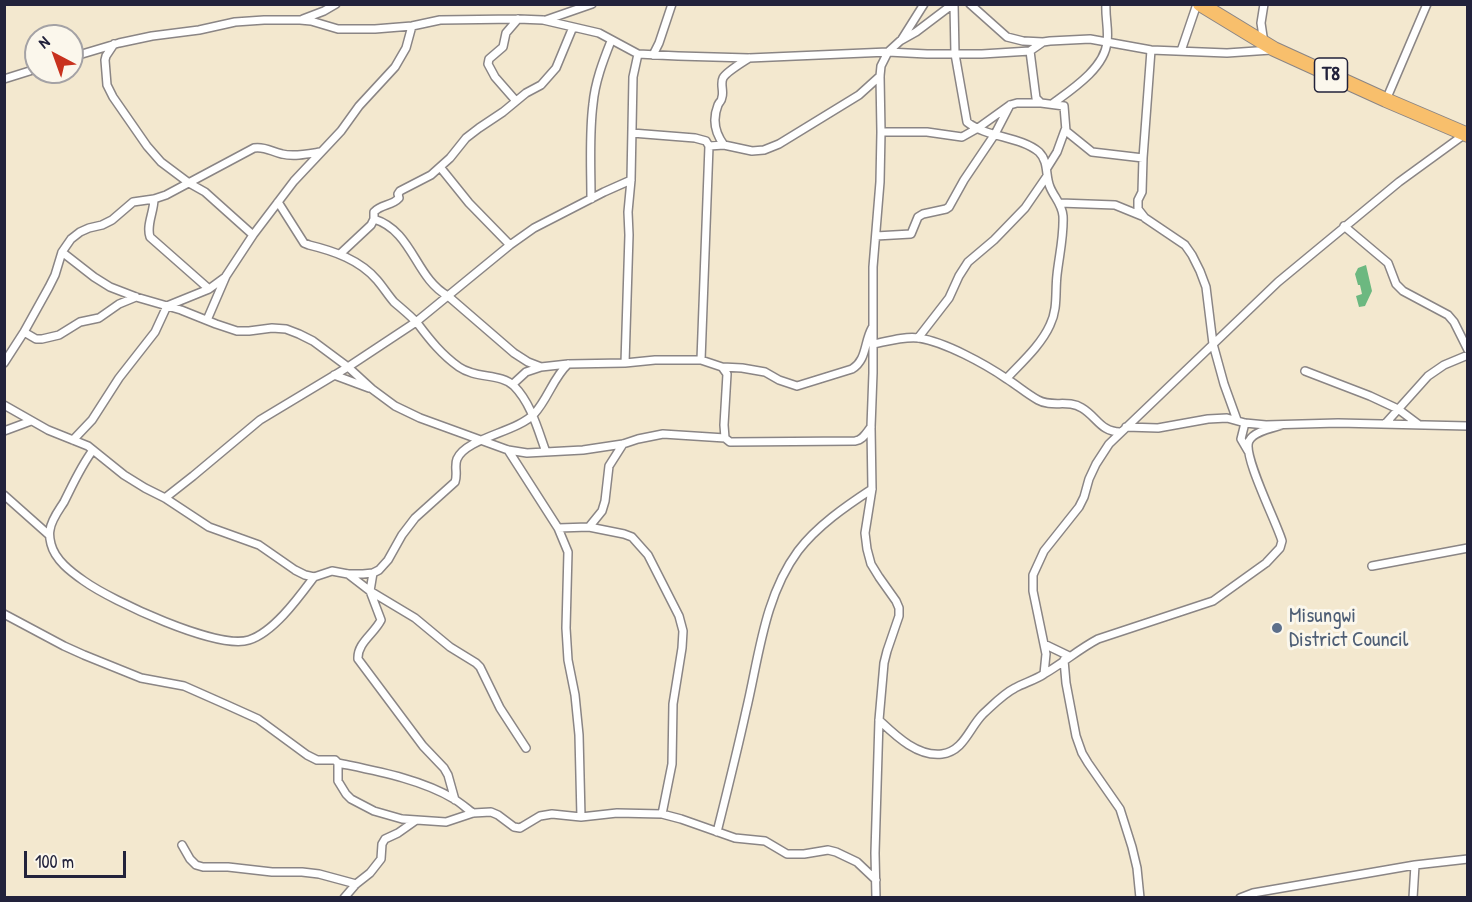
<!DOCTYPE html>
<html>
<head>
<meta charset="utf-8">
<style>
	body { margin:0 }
	#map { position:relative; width:1472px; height:902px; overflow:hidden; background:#f3e8cf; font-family:"Patrick Hand",sans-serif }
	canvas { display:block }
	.frame { position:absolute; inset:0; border:6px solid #22223b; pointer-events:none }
	.north { position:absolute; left:24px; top:24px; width:60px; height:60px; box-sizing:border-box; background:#fbf7ec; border:2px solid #a4a2a5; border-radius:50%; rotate:319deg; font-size:16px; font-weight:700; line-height:24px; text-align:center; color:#22223b }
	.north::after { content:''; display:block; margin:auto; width:21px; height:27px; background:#c8321e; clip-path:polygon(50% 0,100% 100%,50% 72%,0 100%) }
	.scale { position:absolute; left:24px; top:851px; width:102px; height:27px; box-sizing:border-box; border:3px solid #22223b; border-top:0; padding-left:8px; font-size:18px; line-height:21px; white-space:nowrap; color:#22223b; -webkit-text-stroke:4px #fbf7ec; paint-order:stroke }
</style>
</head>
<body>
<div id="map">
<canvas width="1472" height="902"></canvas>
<div class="frame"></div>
<div class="north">N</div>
<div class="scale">100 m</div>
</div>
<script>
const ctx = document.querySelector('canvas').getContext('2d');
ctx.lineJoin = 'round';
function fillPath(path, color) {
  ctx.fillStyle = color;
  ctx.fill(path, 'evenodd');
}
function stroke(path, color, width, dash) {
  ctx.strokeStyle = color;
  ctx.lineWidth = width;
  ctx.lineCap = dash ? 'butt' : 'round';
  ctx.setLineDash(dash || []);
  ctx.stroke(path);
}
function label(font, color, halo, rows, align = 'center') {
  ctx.font = font + ' "Patrick Hand",sans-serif';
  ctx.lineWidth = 6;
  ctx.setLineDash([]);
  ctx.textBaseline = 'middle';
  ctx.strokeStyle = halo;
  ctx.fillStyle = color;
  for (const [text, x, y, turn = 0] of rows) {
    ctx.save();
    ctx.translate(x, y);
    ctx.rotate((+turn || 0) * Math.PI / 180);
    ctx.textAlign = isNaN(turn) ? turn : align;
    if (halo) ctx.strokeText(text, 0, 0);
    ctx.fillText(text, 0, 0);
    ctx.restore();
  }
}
const forest = new Path2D(`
	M1366,265L1372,291L1365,306L1359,307L1356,296L1362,294L1360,285H1358L1355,274L1358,268Z`);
const street = new Path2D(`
	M954,4L955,54L967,122C987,138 1020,136 1039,152C1049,162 1045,175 1050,187C1054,197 1062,204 1063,216C1064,236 1059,256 1057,275C1055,292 1058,309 1050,325C1041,345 1022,362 1007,378
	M970,4L1007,37L1023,41L1043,42
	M303,19L324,11L336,4
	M546,20L592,4
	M902,39L924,4
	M1264,43L1261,23L1264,4
	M114,44L106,56L105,60L107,85L113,97L147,146L161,162L189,183L205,192L253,235
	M1151,50L1143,158L1142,192L1138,200V209L1145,218L1185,245L1192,255L1200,271L1206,287L1213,344L1224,384L1237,420
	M1030,51L1036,98L1041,103L1064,106L1066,131L1092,152L1143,158
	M1181,51L1197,4
	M653,55L659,43L672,4
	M72,57L119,43L152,36L199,30L235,22L264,20H300L311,21L338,29H375L412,26L440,20L518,19L543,20L599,33L638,54L678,56L749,58L888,52L927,54H982L1030,51L1043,42L1050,41L1090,39L1151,50L1227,53L1271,50
	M4,79L36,69
	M1386,100L1427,4
	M516,101L495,77L488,64L489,59L503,47L506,33L518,19
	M1052,104C1071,90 1105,68 1107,42C1109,30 1105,17 1106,4
	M881,132H927L962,137L978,128L1010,105L1017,103H1041
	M632,133L695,138L706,141L709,146L701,360
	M724,145C715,133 712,120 718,105C721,99 721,103 722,97C724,91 720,84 723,78C726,72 743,62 749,58
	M709,146L724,145L752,151L764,150L779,144L859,95L880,76
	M440,167L469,203L510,245
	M1047,168L1057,152L1065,130
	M154,199C154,212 146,225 150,237L209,289
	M591,199C591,167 589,135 593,104C595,82 603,61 611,41
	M278,202L304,243L309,245C334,251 360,260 377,280C383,287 388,295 394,302C402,309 411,316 418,324C430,340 442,355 459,367C476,379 501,373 514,386C531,403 538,430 546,452
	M1060,203L1115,205L1142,216
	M374,219C413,231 415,278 448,296L514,353L528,362L541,367L568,364L625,363L655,360H701L722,367L727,374L724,425L725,438L730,442L855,441C863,440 866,433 871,427
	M1344,226L1388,263L1396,284L1403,291L1448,315L1454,322L1468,350
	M876,236L911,234L918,217L923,214L946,209L949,207L964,180L995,134L1010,105
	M62,252L94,277L110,287L136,297L181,310L216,324L237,331H249L272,328L286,329L299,334L313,341L348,367L372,389L395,406L420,418L508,450L527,453L583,450L623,444L638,439L663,434L725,438
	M340,254L371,225L374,219V212C381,204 392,206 399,198L398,194L400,191L431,175L450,158L466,138L479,128L503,112L526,93L541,85L556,68L573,27
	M207,320L226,276L253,235L294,181L341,131L359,106L395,67L406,48L412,26
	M24,332L36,339H42L59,335L80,322L99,318L119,304L136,297
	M918,338L949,298L959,276L968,262L994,240L1025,208L1047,176
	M873,344C888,341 905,336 919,338C945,342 985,364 1007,379C1018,386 1027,394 1038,400C1052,408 1068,399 1082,408C1097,417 1101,432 1120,432
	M4,363L24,332L49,287L55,275L62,252L71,239L80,232L89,228L102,225L112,220L133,202L154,199L166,195L254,148C265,146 272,152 282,154C294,157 308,154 320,152
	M625,363L629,235L628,212L631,180L633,77L638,54
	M722,367L742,368L765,372L779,380L797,386L852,369C867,360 864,342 872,328
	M1305,371L1370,396L1398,409L1418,424
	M334,375L369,388
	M513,384L526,372L541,367
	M4,405L48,430L88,446L124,475L145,488L165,498L209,527L259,545L295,570L305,575L314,577L332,571L348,574H363L373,573L379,570L388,560L402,535L415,518L455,482C458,474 454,466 457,459C466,438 517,432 534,414C548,399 553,378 568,364
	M1245,423L1241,439L1248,451
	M1385,424L1428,376L1444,365L1468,355
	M1126,427L1158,428L1208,419L1227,418L1245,423L1266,425L1338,423L1468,426
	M4,431L31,421
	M73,440L92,420L119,378L155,332L167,306L209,289L224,278
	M93,450C81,466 73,484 64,502C59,510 51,520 50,530C49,534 50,540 51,544C55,560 71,572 84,581C112,601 217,650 249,640C274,632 299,597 314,577
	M508,450L558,528L568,552L566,628L568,660L575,695L579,735L581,817
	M4,495L49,535
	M165,498L193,476L260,420L348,367L416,322L510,245L534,228L604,192L631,180
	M589,527L602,511L605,501L609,466L623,444
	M558,528L589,527L624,534L632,537L648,555L679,616L683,631L682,648L673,704L672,764L662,814
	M1372,566L1468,548
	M373,573L370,591L381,620C374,634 357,643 358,659L423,746L444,768L448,775L455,800
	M348,574L370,591L415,618L450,647L476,663L480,667L500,708L526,748
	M4,614L64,646L84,655L141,678L184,686L227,705L258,719L307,755L317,760H335L338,763V781L346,794L351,799L374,811L402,819L446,822L473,813L491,812L498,815L514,827L520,828L540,816L552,814L581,817L617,813L662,814L681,819L735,838L765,841L787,854H804L828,850L836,852L857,862L876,880
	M1044,644L1069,656
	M1064,660L1066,683L1076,736L1082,753L1088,763L1120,809L1132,847L1137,868L1140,898
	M1044,674L1046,654L1033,591V575L1044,551L1079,507L1084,497L1089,479L1096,464L1109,444L1278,282L1399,182L1465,134
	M879,720C895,735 917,757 942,754C964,751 969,728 983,714C993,705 1003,694 1015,688C1024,683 1035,680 1044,674C1063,663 1079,649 1098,639L1213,601L1266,563L1280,548L1282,541C1277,523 1242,455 1249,441C1254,431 1273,428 1282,425
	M338,763C376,771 421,779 454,799C461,803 467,809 473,813
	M717,832C727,792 737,752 746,711C759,657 764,597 798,551C817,526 846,506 872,489
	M182,845L190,859L196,865L203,867H228L272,872H302L319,874L356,884
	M344,898L356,884L370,873L381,859L382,844L385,839L398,833L415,821
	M876,898L875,853L879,720L884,663L887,651L899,616V608L896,601L879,577L871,564L867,549L865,533L872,489L871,427L873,373V267L880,182L881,132L880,76L881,66L888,52L900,41L916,32L953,4
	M1240,898L1253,893L1415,865L1468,859
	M1413,898L1415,865`);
const highway = new Path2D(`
	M1200,4L1274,49L1386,100L1468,135`);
const markers = [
	[1277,628,6,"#5c6f8a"]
];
const shields = [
	[1331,75,33]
];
const shieldNames = [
	["T8",1331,75]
];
const serviceNames = [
	["Misungwi",1289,616],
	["District Council",1289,640]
];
fillPath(forest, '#6cb880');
stroke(street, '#8a8585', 10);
stroke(highway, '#8a8585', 16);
stroke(street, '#fff', 7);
stroke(highway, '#f8bf6c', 14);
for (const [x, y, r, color] of markers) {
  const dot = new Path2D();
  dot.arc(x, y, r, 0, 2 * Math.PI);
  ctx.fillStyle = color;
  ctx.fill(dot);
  stroke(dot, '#fbf7ec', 2);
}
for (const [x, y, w] of shields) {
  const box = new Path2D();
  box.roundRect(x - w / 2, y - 17, w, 34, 4.5);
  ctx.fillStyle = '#fbf7ec';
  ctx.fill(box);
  stroke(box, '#22223b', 1.5);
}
label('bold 20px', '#22223b', null, shieldNames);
label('21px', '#4e5e75', '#fbf7ec', serviceNames, 'left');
</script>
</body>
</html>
